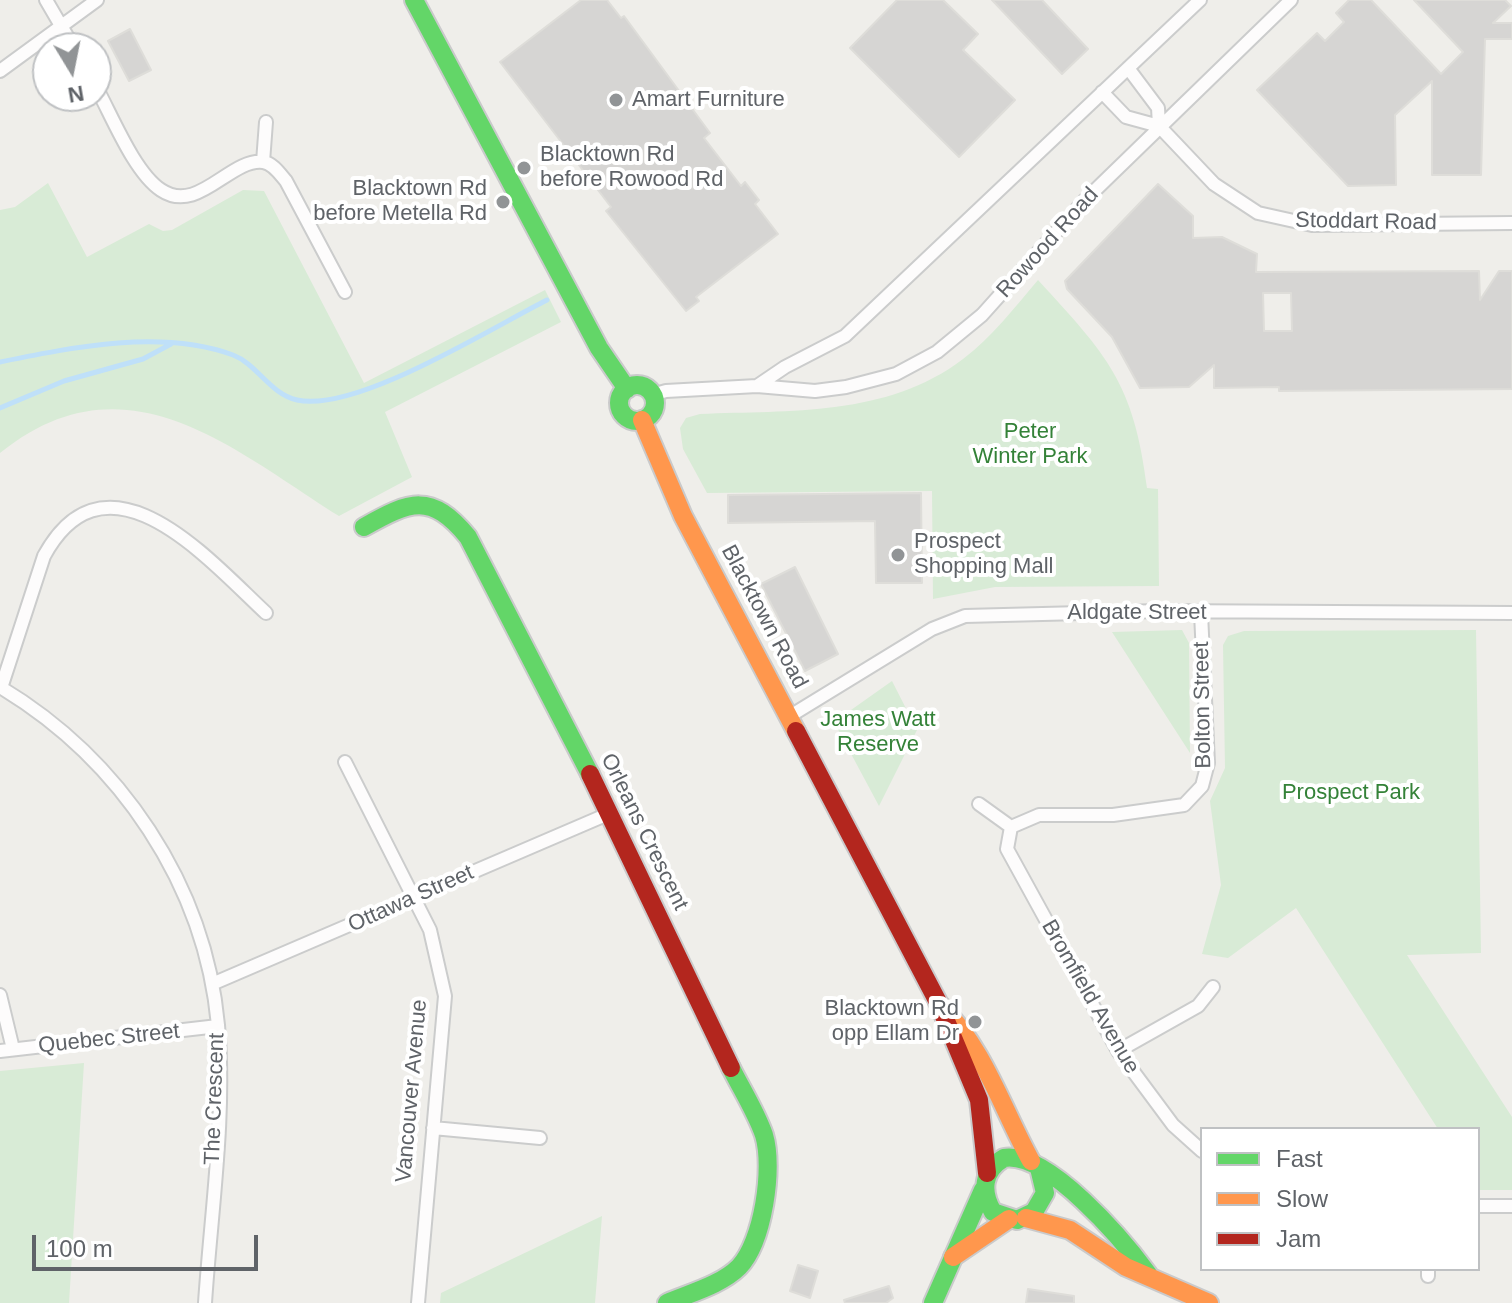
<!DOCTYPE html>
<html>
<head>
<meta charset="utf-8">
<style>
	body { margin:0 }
	#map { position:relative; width:1512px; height:1303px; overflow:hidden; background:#efeeea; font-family:Helvetica,sans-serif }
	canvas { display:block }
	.legend { position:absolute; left:1200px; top:1127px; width:280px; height:144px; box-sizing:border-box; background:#fff; border:2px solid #bfc1c3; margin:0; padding:10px 14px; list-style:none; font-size:24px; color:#5f6368 }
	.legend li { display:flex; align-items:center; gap:16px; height:40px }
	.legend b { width:40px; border:2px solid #bfc1c3 }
	.north { position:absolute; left:32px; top:32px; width:80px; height:80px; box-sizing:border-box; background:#fff; border:2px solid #bfc1c3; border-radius:50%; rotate:170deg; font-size:22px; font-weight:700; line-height:32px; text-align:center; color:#5f6368 }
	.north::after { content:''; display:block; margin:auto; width:28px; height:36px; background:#919496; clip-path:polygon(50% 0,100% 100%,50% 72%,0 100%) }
	.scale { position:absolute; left:32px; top:1235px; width:226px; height:36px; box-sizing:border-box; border:4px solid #5f6368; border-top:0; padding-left:10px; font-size:24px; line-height:28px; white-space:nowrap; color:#5f6368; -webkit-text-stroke:6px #fff; paint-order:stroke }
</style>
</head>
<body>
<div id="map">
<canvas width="1512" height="1303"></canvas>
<ul class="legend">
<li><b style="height:10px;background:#63d668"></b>Fast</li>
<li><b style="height:10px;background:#ff974d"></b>Slow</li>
<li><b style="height:10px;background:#b3261e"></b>Jam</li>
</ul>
<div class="north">N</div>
<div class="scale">100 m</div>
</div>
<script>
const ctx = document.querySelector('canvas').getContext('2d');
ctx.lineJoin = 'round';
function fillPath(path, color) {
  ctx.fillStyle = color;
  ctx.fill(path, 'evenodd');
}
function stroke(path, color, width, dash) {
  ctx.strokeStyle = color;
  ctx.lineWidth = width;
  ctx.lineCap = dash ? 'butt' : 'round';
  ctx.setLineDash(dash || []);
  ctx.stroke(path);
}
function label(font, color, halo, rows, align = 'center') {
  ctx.font = font + ' Helvetica,sans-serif';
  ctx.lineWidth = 8;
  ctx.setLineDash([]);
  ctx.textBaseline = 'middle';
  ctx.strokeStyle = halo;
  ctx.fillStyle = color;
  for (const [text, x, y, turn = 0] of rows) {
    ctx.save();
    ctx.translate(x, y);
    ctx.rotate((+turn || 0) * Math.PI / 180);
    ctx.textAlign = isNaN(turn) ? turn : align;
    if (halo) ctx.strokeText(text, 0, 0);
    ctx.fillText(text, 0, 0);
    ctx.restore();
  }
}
const green = new Path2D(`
	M48,183L87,257L149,224L163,231L172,230L243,190L264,191L364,383L545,290L561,322L385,412L412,477L339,516C231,448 125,352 0,453V210L15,207Z
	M1038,280C1107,355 1134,383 1147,488L1158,489L1159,586L995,587L933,599L932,491L707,493L683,449L680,428L686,418L700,414C790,410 887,417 963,359C992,337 1015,307 1038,280Z
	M1182,630L1189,643L1190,753L1112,632Z
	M1476,630L1481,953L1407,955L1512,1117V1190H1478V1129H1438L1296,908L1228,958L1202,954L1221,885L1210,801L1225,768L1223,645L1228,636L1244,631Z
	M892,681L917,730L879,806L834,722Z
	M84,1063L69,1303H0V1071Z
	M602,1216L595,1303H440L441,1293Z`);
const stream = new Path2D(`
	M0,362C74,347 161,329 233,355C257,364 270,394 297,400C356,413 491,328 547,300
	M0,408L64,381L143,359L171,344`);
const building = new Path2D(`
	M581,0H607L621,18L624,16L710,133L704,138L741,186L745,182L759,200L755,204L778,234L696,297L699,301L686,311L606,211L611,207L500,62Z
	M897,0H943L978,34L963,50L1015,100L959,157L850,48Z
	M992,0H1042L1088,49L1062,74Z
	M1349,0H1371L1441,74L1463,52L1414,0H1505L1511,6L1493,23H1512V39H1485L1481,175H1432V81L1395,115L1396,185L1348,186L1257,90L1317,33L1325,41L1344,22L1336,13Z
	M130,29L151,70L129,81L108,41Z
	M1158,184L1193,216V238L1222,237L1257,254L1256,272L1479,271L1480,300L1499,271H1512V389L1279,391V387L1214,388V365L1189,387L1140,388L1112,337L1067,289L1065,281ZM1263,293H1291L1292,331H1264Z
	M921,493L922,583H876L875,521L728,523V495Z
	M795,567L838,654L805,671L761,584Z
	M798,1265L818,1271L810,1298L790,1291Z
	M889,1286L893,1298L886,1303H845L844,1300Z
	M1028,1289L1074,1296V1303H1026Z`);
const street = new Path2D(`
	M46,0L74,48
	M1128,68L1158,108L1159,126
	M0,71L97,0
	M96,87C112,116 134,172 161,190C198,215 230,158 263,162C273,163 280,174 286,181L345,292
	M1102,92L1126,117L1159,126L1214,184L1258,213L1312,225L1512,223
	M263,162L266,122
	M757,386L785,367L845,336L1200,0
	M652,395L666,391L757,386L815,391L846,387L896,374L937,352L982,315L1084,201L1291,0
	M0,687C120,759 205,884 218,1025C226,1116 211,1212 205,1303
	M1,688L44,556C107,441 210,561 266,613
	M790,716L932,629L965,616L1159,611L1512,613
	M345,762L430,930L445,996L418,1303
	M979,804L1011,827
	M1011,827L1007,849L1118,1051L1173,1125L1202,1151
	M1011,827L1039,815H1113L1184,805L1202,786L1208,763L1201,613
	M212,984L608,814
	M0,995L13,1049
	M0,1051L218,1026
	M1118,1051L1198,1006L1213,987
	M433,1128L540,1138
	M1478,1206H1512
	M1428,1269V1276`);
const fast = new Path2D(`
	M414,0L599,348L627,389
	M619 403a18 18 0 1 1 36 0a18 18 0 1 1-36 0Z
	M364,527C410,501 431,492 468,537L590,774
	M1039,1168L1045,1193L1034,1212L1017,1220L993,1212C981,1192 982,1171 1004,1158C1048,1151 1123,1240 1148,1274
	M667,1303C690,1293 721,1285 739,1267C763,1242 774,1168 764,1135C756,1112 742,1090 731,1068
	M933,1303L983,1190`);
const slow = new Path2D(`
	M642,420L683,516L796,731
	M941,1006C984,1049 1002,1108 1031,1161
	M1026,1218L1070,1230L1126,1267L1209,1303
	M953,1257L1009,1219`);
const jam = new Path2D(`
	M796,731L939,1004L979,1100L987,1173
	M590,774L731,1068`);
const markers = [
	[616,100,8,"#919496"],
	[524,168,8,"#919496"],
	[503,202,8,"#919496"],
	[898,555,8,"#919496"],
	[975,1022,8,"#919496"]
];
const poiNames = [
	["Amart Furniture",632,100],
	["Blacktown Rd",540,155],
	["before Rowood Rd",540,180],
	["Blacktown Rd",487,189,"right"],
	["before Metella Rd",487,214,"right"],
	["Prospect",914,542],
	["Shopping Mall",914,567],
	["Blacktown Rd",959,1009,"right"],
	["opp Ellam Dr",959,1034,"right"]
];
const streetNames = [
	["Stoddart Road",1366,222,1],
	["Rowood Road",1048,243,-48],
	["Aldgate Street",1137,613],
	["Blacktown Road",764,617,62],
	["Bolton Street",1203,705,-91],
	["Orleans Crescent",644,832,64],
	["Ottawa Street",411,899,-24],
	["Bromfield Avenue",1090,997,60],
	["Quebec Street",109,1039,-6],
	["Vancouver Avenue",412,1091,-85],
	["The Crescent",215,1099,-88]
];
const parkNames = [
	["Peter",1030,432],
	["Winter Park",1030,457],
	["James Watt",878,720],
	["Reserve",878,745],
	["Prospect Park",1351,793]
];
fillPath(green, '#d8ebd6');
stroke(stream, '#bfe0f9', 5);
fillPath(building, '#d6d5d3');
stroke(building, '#deddd9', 2);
stroke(street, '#cbcccc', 16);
stroke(fast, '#cacacb', 22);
stroke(slow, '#cacacb', 22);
stroke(jam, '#cacacb', 22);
stroke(street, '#fdfcfc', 12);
stroke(fast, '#63d668', 18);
stroke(slow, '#ff974d', 18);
stroke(jam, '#b3261e', 18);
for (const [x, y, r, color] of markers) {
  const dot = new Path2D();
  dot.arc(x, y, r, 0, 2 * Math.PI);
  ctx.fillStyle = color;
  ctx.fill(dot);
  stroke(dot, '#fff', 3);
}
label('22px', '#5f6368', '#fff', poiNames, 'left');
label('22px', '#5f6368', '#fff', streetNames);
label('22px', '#348238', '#fff', parkNames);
</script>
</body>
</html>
